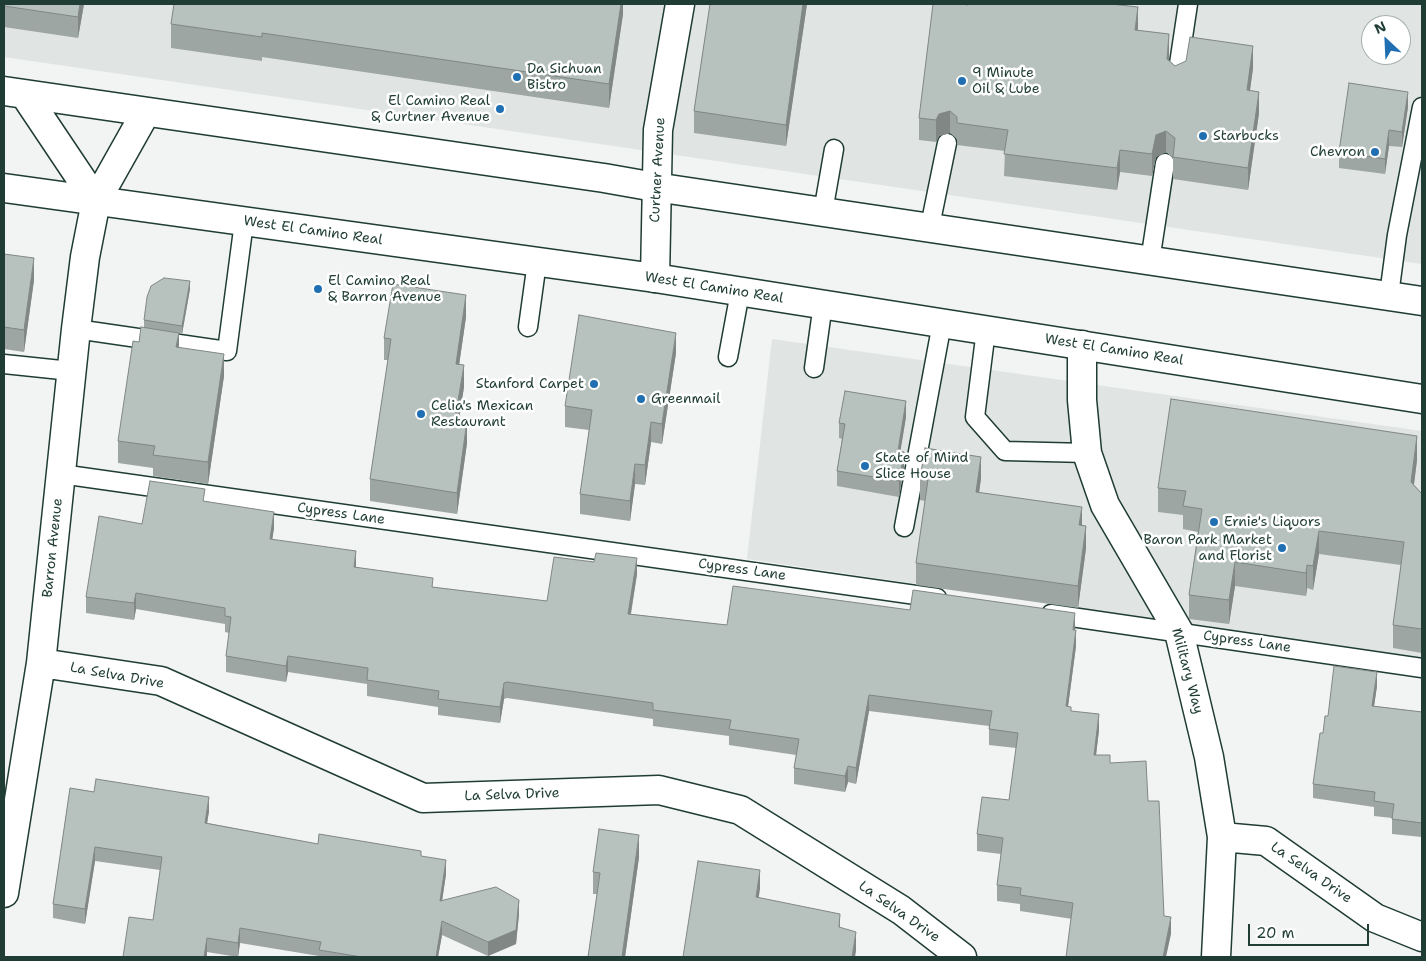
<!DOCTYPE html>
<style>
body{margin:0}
#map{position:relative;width:1426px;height:961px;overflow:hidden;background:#f2f3f3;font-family:"Shantell Sans",sans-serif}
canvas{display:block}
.frame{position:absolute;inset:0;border:5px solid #1f3d34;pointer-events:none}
.north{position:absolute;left:1361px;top:15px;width:50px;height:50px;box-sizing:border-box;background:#fff;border:1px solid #a5b1ae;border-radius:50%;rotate:335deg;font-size:14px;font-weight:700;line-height:20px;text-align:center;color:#1f3d34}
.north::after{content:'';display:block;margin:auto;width:18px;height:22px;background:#1f6fb2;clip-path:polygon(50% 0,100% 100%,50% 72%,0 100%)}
.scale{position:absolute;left:1248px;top:924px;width:121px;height:22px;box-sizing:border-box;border:2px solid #1f3d34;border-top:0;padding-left:6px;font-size:15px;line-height:18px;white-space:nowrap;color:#1f3d34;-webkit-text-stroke:4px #fff;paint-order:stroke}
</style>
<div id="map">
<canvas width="1426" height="961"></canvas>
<div class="frame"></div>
<div class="north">N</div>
<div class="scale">20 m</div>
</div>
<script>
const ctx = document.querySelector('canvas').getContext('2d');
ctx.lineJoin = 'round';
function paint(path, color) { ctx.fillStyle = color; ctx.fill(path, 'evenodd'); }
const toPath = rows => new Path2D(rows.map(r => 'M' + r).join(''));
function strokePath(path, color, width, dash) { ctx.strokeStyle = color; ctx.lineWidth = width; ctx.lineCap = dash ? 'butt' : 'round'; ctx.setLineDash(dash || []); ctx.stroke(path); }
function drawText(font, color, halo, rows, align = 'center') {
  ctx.font = font + ' "Shantell Sans",sans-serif'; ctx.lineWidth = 5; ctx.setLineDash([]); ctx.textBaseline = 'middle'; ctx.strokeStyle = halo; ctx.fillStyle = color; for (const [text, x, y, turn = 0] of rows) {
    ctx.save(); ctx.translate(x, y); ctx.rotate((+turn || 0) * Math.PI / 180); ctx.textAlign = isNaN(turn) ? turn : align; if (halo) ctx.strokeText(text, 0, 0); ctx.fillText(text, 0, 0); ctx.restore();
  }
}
const built = toPath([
 [4,4,1422,4,1422,264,4,57],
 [1371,25,1401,25,1401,55,1371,55],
 [772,339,1422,431,1422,658,747,559]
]);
const service = toPath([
 [1177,77,1188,4],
 [823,212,834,149],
 [930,226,947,143],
 [1150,261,1165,163],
 [1389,295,1397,235,1422,107],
 [528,327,537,262],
 [76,329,227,351,244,222],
 [986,330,975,417,1005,451,1087,453],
 [728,357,740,292],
 [4,364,71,371],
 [814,368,823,304],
 [61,474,937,598],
 [904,527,942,323],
 [1051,614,1422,668]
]);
const minor = toPath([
 [655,278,658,130,680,4],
 [1082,345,1082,400,1087,453,1105,505,1179,632,1209,757,1222,837,1216,957],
 [41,663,161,681,423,798,659,790,740,810,901,910,962,957],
 [1222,837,1266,841,1375,918,1422,937],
 [4,893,41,663,76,329,85,257,96,201]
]);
const primary = toPath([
 [4,91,604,178,655,187,1422,301],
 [25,95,96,201],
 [4,188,655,278,1422,399],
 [96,201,146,112]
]);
const wall = toPath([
 [4,4,84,4,78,38,4,27],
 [623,4,623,14,609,108,262,57,262,61,171,48,171,24],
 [710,4,807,4,786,146,694,133,694,111],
 [967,5,1138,30,1169,56,1169,60,1175,66,1253,68,1250,90,1259,113,1248,190,1173,179,1173,158,1166,152,1156,157,1152,176,1120,172,1117,190,1004,176,1005,151,957,145,957,139,950,133,939,136,936,142,919,140,919,118],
 [1408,107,1402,147,1389,146,1385,174,1339,168,1339,152],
 [4,254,34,280,24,352,4,349],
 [190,289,182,334,179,333,179,347,224,376,208,484,153,476,153,468,118,463,118,441,139,342,144,328,144,320],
 [466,317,459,365,464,387,459,420,467,443,457,514,370,501,370,479,388,360,384,360,384,338],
 [676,353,662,444,651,442,645,485,635,484,630,521,580,514,580,494,589,430,565,427,565,406],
 [906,417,900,451,904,467,899,497,837,486,837,471,842,439,839,438,839,423],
 [1417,460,1414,485,1422,494,1422,653,1393,648,1393,625,1401,565,1319,554,1313,590,1307,588,1306,596,1235,586,1229,624,1189,619,1189,595,1198,532,1183,529,1183,515,1158,512,1158,488],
 [920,478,981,478,979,493,1082,526,1086,548,1078,608,916,585,916,563,925,501,920,500],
 [205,501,274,528,272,539,356,567,433,587,547,601,637,574,631,614,727,625,910,610,1075,630,1076,646,1068,706,1071,711,1099,730,1096,755,1110,763,1148,801,1164,916,1171,934,1020,911,1020,904,997,901,997,885,1001,854,977,851,977,834,1009,800,1016,748,989,745,989,726,869,711,856,784,848,782,845,792,794,784,794,768,796,755,729,745,729,736,653,726,653,719,507,698,504,699,500,723,438,715,438,707,367,696,367,684,288,672,286,682,226,672,226,656,229,633,225,632,225,624,136,609,134,620,86,613,86,597,142,524],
 [1377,686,1374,706,1422,712,1422,837,1392,834,1392,818,1374,816,1374,807,1313,798,1313,784,1323,733,1328,716],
 [70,788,209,811,207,823,318,844,421,856,446,874,442,901,519,914,516,944,488,956,442,935,438,957,319,957,319,956,240,943,238,957,207,952,207,957,123,957,153,920,160,870,95,861,85,924,53,918,53,904],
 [639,857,625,957,588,957,597,894,593,894,593,872]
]);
const shadedWall = toPath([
 [80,4,84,4,78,38,78,17],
 [621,4,623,4,623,14,609,108,609,84],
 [803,4,807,4,786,146,786,125],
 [1138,7,1138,29,1135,51,1135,30],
 [1169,34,1169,56,1167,80,1167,59],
 [1253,46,1253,68,1247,112,1247,90],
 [1259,92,1259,113,1248,190,1248,168],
 [1408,92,1408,107,1402,147,1402,132],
 [950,111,950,133,939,136,936,142,936,120,939,114],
 [1389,130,1389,146,1385,174,1385,159],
 [1166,131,1166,152,1156,157,1152,176,1152,154,1156,135],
 [1120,150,1120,172,1117,190,1117,168],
 [34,258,34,280,24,352,24,330],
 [190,281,190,289,182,334,182,326],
 [466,295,466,317,456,386,456,364],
 [179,333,179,355,176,347],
 [676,333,676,353,662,444,662,424],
 [224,354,224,376,208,484,208,462],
 [464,365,464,387,455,441,455,419],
 [906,401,906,417,898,466,898,451],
 [467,421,467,443,457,514,457,493],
 [651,422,651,442,645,485,645,465],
 [1417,436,1417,460,1411,506,1411,482],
 [904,452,904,467,899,497,899,481],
 [981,457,981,478,976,514,976,492],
 [635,464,635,484,630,521,630,501],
 [1082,507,1082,529,1079,525],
 [274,512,274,528,270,555,270,539],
 [1086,526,1086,548,1078,608,1078,586],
 [1319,531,1319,554,1313,590,1313,566],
 [356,551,356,567,354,567],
 [637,558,637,574,628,630,628,614],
 [1235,562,1235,586,1229,624,1229,600],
 [1307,565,1307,588,1306,596,1306,573],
 [136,593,136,609,134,620,134,603],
 [1075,613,1075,629,1073,646,1073,630],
 [1076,630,1076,646,1066,722,1066,706],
 [288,656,288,672,286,682,286,666],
 [1377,672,1377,686,1372,720,1372,706],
 [504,683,504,699,500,723,500,707],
 [869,695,869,711,856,784,856,768],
 [1099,714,1099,730,1094,772,1094,755],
 [848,766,848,782,845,792,845,776],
 [209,797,209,811,205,837,205,823],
 [639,835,639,857,625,957,622,957],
 [95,847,95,861,85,924,85,909],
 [446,860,446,874,440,915,440,901],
 [760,870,760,889,756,916,756,897],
 [519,900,519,914,516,944,488,956,488,942],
 [840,914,840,933,839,927],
 [1171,917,1171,934,1166,957,1163,957],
 [442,921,442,935,438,957,436,957],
 [240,928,240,943,238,957,238,943],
 [856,932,856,951,855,957,852,957],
 [207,938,207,957,204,957]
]);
const building = toPath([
 [4,4,80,4,78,17,4,6,4,4],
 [174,4,621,4,609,84,262,33,262,37,171,24,174,4],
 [710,4,803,4,786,125,694,111,710,4],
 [933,4,965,4,967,5,970,4,1111,4,1138,7,1135,30,1169,34,1167,59,1175,66,1186,61,1190,37,1253,46,1247,90,1259,92,1248,168,1173,157,1175,138,1166,131,1156,135,1152,154,1120,150,1117,168,1004,154,1008,130,957,123,957,117,950,111,939,114,936,120,919,118,933,4],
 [1349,83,1408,92,1402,132,1389,130,1385,159,1339,152,1349,83],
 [4,254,34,258,24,330,4,327,4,254],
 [164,278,190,281,182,326,144,320,147,297,151,286,164,278],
 [393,284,466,295,456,364,464,365,455,419,467,421,457,493,370,479,391,339,384,338,393,284],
 [579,315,676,333,662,424,651,422,645,465,635,464,630,501,580,494,592,410,565,406,579,315],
 [141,327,179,333,176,347,224,354,208,462,153,455,155,446,118,441,133,341,139,342,141,327],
 [845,391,906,401,898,451,904,452,899,481,837,471,845,424,839,423,845,391],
 [1171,399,1417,436,1411,482,1422,494,1422,629,1393,625,1404,542,1319,531,1313,566,1307,565,1306,573,1235,562,1229,600,1189,595,1202,509,1183,506,1186,491,1158,488,1171,399],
 [925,448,981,457,976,492,1082,507,1079,525,1086,526,1078,586,916,563,928,480,920,478,925,448],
 [150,481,205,489,203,501,274,512,270,539,356,551,354,567,433,578,432,587,547,601,554,557,594,562,596,553,637,558,628,614,727,625,733,586,910,610,913,590,1075,613,1073,630,1076,630,1066,706,1071,707,1071,711,1099,714,1094,755,1110,755,1110,763,1146,761,1148,801,1159,801,1164,916,1171,917,1163,957,1066,957,1073,903,1020,895,1021,888,997,885,1003,838,977,834,982,797,1009,800,1018,733,989,729,992,711,869,695,856,768,848,766,845,776,794,768,799,739,729,729,731,720,653,710,653,703,507,682,504,683,500,707,438,699,439,691,367,680,368,668,288,656,286,666,226,656,231,617,225,616,225,608,136,593,134,603,86,597,99,516,142,524,150,481],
 [1334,666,1377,672,1372,706,1422,712,1422,823,1392,819,1394,804,1374,801,1375,792,1313,784,1320,733,1323,733,1325,716,1328,716,1334,666],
 [96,779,209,797,205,823,318,844,319,834,421,851,421,856,446,860,440,901,496,887,519,900,516,930,488,942,442,921,436,957,362,957,319,950,321,942,240,928,238,943,207,938,204,957,123,957,129,917,153,920,162,857,95,847,85,909,53,904,70,788,94,792,96,779],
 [599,829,639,835,622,957,588,957,600,873,593,872,599,829],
 [698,861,760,870,756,897,840,914,839,927,856,932,852,957,683,957,698,861]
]);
const markers = [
 [517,77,5,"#1f6fb2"],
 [962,81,5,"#1f6fb2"],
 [500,109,5,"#1f6fb2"],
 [1203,136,5,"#1f6fb2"],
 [1375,152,5,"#1f6fb2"],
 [318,289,5,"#1f6fb2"],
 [594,384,5,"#1f6fb2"],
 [641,399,5,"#1f6fb2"],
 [421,414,5,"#1f6fb2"],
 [865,466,5,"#1f6fb2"],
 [1214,522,5,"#1f6fb2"],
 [1282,548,5,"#1f6fb2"]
];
const poiNames = [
 ["Da Sichuan",527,69],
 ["Bistro",527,85],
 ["9 Minute",972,73],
 ["Oil & Lube",972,89],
 ["El Camino Real",490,101,"right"],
 ["& Curtner Avenue",490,117,"right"],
 ["Starbucks",1213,136],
 ["Chevron",1365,152,"right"],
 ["El Camino Real",328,281],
 ["& Barron Avenue",328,297],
 ["Stanford Carpet",584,384,"right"],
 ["Greenmail",651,399],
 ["Celia's Mexican",431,406],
 ["Restaurant",431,422],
 ["State of Mind",875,458],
 ["Slice House",875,474],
 ["Ernie's Liquors",1224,522],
 ["Baron Park Market",1272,540,"right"],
 ["and Florist",1272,556,"right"]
];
const streetNames = [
 ["Curtner Avenue",658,170,-87],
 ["West El Camino Real",313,231,8],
 ["West El Camino Real",714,288,9],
 ["West El Camino Real",1114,350,9],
 ["Cypress Lane",341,514,8],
 ["Barron Avenue",53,548,-84],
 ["Cypress Lane",742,570,8],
 ["Cypress Lane",1247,642,8],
 ["Military Way",1187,671,75],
 ["La Selva Drive",117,676,10],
 ["La Selva Drive",512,795,-2],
 ["La Selva Drive",1311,873,35],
 ["La Selva Drive",899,912,35]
];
paint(built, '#e0e4e3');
strokePath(service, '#1f3d34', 21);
strokePath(minor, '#1f3d34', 31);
strokePath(primary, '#1f3d34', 31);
strokePath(service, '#fff', 18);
strokePath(minor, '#fff', 28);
strokePath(primary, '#fff', 28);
paint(wall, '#9da6a3');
paint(shadedWall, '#808784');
paint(building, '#b7c1bd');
strokePath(building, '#808784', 1);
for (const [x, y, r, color] of markers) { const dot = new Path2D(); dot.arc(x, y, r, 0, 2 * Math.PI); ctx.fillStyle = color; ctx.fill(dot); strokePath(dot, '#fff', 2); }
drawText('14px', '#1f3d34', '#fff', poiNames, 'left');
drawText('14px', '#1f3d34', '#fff', streetNames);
</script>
